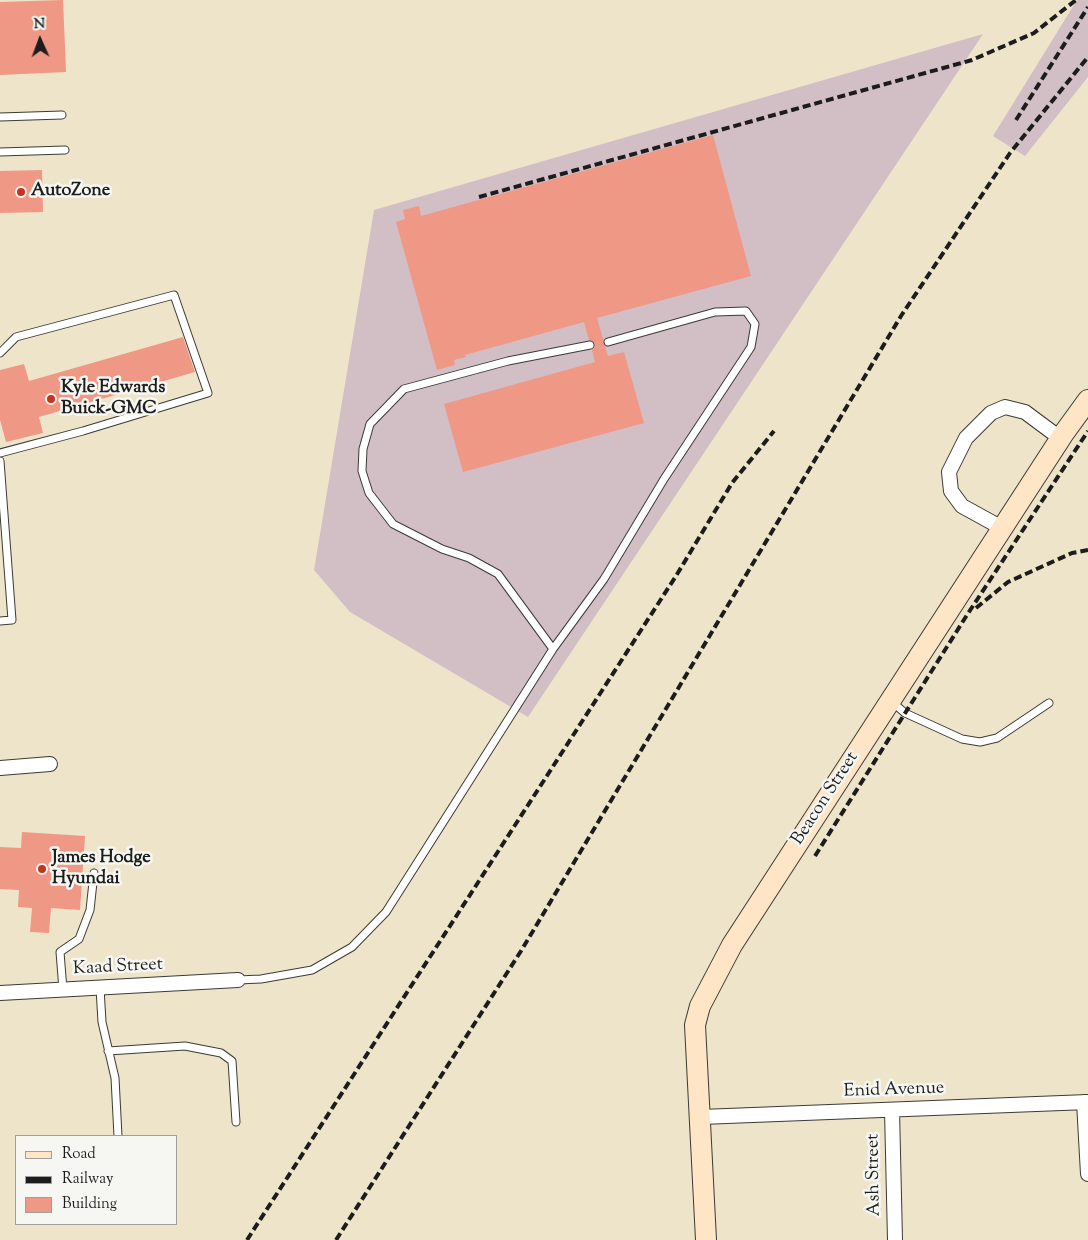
<!DOCTYPE html>
<style>
body{margin:0}
#map{position:relative;width:1088px;height:1240px;overflow:hidden;background:#eee4ca;font-family:"Sorts Mill Goudy",serif}
canvas{display:block}
.legend{position:absolute;left:15px;top:1135px;width:162px;height:90px;box-sizing:border-box;background:#f6f6f2;border:1px solid #9f9f9c;margin:0;padding:6px 9px;list-style:none;font-size:15px;color:#1c1c1c}
.legend li{display:flex;align-items:center;gap:10px;height:25px}
.legend b{width:25px;border:1px solid #9f9f9c}
.north{position:absolute;left:15px;top:15px;width:50px;height:50px;-webkit-text-stroke:4px #f6f6f2;paint-order:stroke;rotate:358deg;font-size:14px;font-weight:700;line-height:20px;text-align:center;color:#1c1c1c}
.north::after{content:'';display:block;margin:auto;width:18px;height:22px;background:#1c1c1c;clip-path:polygon(50% 0,100% 100%,50% 72%,0 100%)}
</style>
<div id="map">
<canvas width="1088" height="1240"></canvas>
<ul class="legend">
<li><b style="height:6px;background:#fde5c5"></b>Road</li>
<li><b style="height:6px;background:#1c1c1c"></b>Railway</li>
<li><b style="height:14px;background:#ef9885"></b>Building</li>
</ul>
<div class="north">N</div>
</div>
<script>
const ctx = document.querySelector('canvas').getContext('2d');
ctx.lineJoin = 'round';
function paint(path, color) { ctx.fillStyle = color; ctx.fill(path, 'evenodd'); }
const toPath = rows => new Path2D(rows.map(r => 'M' + r).join(''));
function strokePath(path, color, width, dash) { ctx.strokeStyle = color; ctx.lineWidth = width; ctx.lineCap = dash ? 'butt' : 'round'; ctx.setLineDash(dash || []); ctx.stroke(path); }
function drawText(font, color, halo, rows, align = 'center') {
  ctx.font = font + ' "Sorts Mill Goudy",serif'; ctx.lineWidth = 5; ctx.setLineDash([]); ctx.textBaseline = 'middle'; ctx.strokeStyle = halo; ctx.fillStyle = color; for (const [text, x, y, turn = 0] of rows) {
    ctx.save(); ctx.translate(x, y); ctx.rotate((+turn || 0) * Math.PI / 180); ctx.textAlign = isNaN(turn) ? turn : align; if (halo) ctx.strokeText(text, 0, 0); ctx.fillText(text, 0, 0); ctx.restore();
  }
}
const industrial = toPath([
 [1077,0,1088,0,1088,77,1025,156,993,136],
 [983,34,528,717,350,612,314,570,374,210]
]);
const building = toPath([
 [63,0,66,72,0,75,0,2],
 [713,135,751,276,597,318,608,356,624,352,644,423,463,472,444,404,595,362,592,350,595,344,589,340,584,322,465,355,466,357,454,360,455,365,437,370,396,222,405,219,403,210,419,206,421,216],
 [42,170,43,212,0,213,0,171],
 [183,337,195,372,39,417,43,433,6,442,0,420,0,370,24,364,29,381],
 [22,832,85,836,80,910,51,908,49,933,30,932,32,908,18,907,19,890,0,889,0,847,21,848]
]);
const lane = toPath([
 [0,117,62,115],
 [0,152,65,150],
 [590,345,508,361,404,389,370,424,363,449,362,471,369,493,393,524,442,549,469,558,498,574,553,649,604,579,664,479,751,347,755,324,746,311,715,312,608,342],
 [0,353,16,337,174,295,208,393,83,431,0,453],
 [0,461,12,620,0,621],
 [892,702,905,713,962,739,980,742,997,738,1049,703],
 [238,980,261,979,312,970,352,947,386,912,553,649],
 [100,988,102,1022,115,1078,118,1136],
 [63,990,60,952,79,939,90,910,94,873],
 [108,1051,185,1046,221,1053,232,1061,236,1122]
]);
const street = toPath([
 [1002,528,962,506,951,491,949,472,966,438,991,413,1005,407,1025,412,1060,438],
 [0,768,50,764],
 [0,993,238,980],
 [1084,1102,1088,1174],
 [892,1110,895,1240],
 [701,1117,1088,1102]
]);
const secondary = toPath([
 [706,1240,695,1025,700,1006,732,945,1064,433,1088,400]
]);
const rail = toPath([
 [1016,120,1088,7],
 [479,197,972,60,1034,33,1076,0],
 [976,608,1008,582,1072,553,1088,550],
 [815,856,967,615,1088,431],
 [247,1240,676,576,732,483,774,431],
 [336,1240,521,951,901,316,1010,153,1088,57]
]);
const markers = [
 [21,192,5,"#c8321e"],
 [51,399,5,"#c8321e"],
 [42,869,5,"#c8321e"]
];
const poiNames = [
 ["AutoZone",31,192],
 ["Kyle Edwards",61,389],
 ["Buick-GMC",61,410],
 ["James Hodge",52,859],
 ["Hyundai",52,880]
];
const streetNames = [
 ["Beacon Street",826,799,-57],
 ["Kaad Street",118,968,-3],
 ["Enid Avenue",894,1091,-2],
 ["Ash Street",875,1175,-91]
];
paint(industrial, '#d2bec5');
paint(building, '#ef9885');
strokePath(lane, '#3c3a36', 9);
strokePath(street, '#3c3a36', 16);
strokePath(secondary, '#3c3a36', 22);
strokePath(lane, '#fff', 7);
strokePath(street, '#fff', 14);
strokePath(secondary, '#fde5c5', 20);
strokePath(rail, '#1c1c1c', 4, [8, 4]);
for (const [x, y, r, color] of markers) { const dot = new Path2D(); dot.arc(x, y, r, 0, 2 * Math.PI); ctx.fillStyle = color; ctx.fill(dot); strokePath(dot, '#f6f6f2', 2); }
drawText('bold 18px', '#1c1c1c', '#f6f6f2', poiNames, 'left');
drawText('18px', '#1c1c1c', '#f6f6f2', streetNames);
</script>
